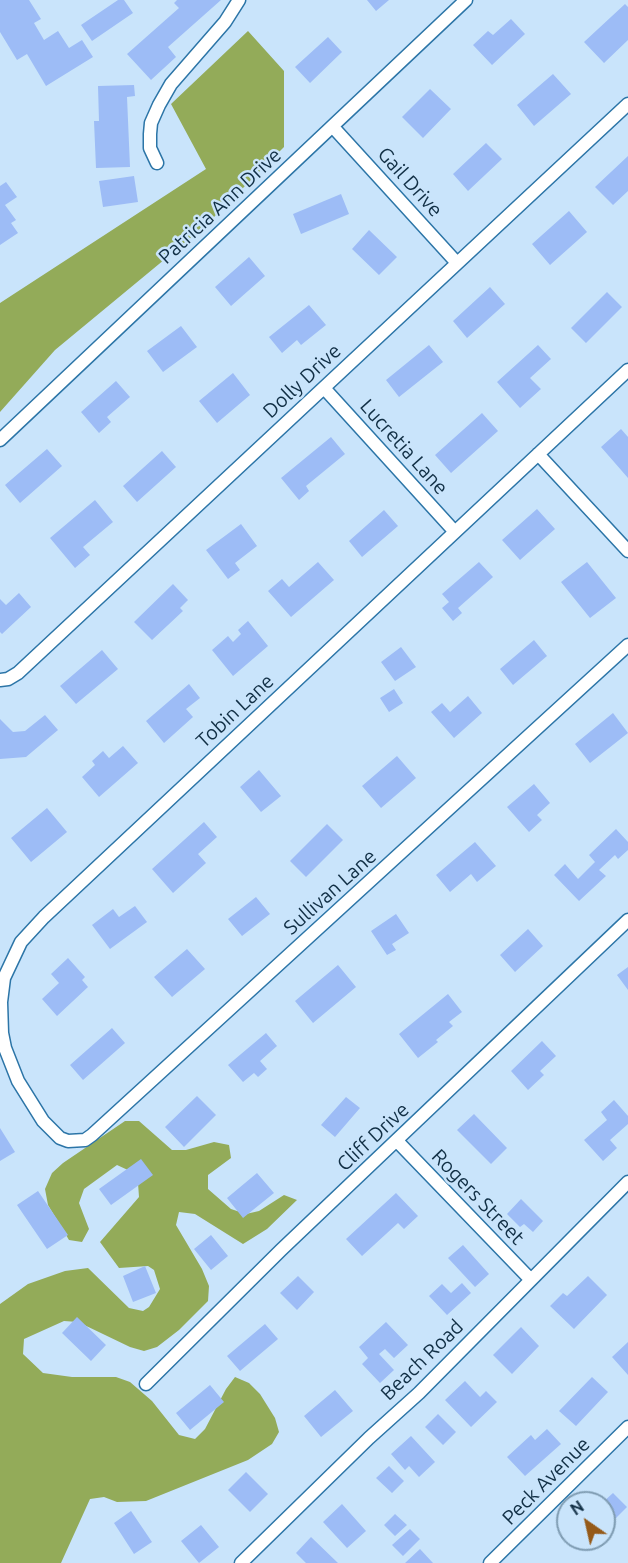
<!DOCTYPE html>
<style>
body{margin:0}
#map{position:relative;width:628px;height:1563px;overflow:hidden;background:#c9e4fb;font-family:Ubuntu,sans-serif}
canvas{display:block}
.north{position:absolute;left:556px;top:1491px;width:60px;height:60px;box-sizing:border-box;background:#c9e4fb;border:2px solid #7f9cb2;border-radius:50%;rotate:326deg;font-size:16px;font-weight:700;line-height:24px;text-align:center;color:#112f45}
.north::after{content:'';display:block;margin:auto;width:21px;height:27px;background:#955a19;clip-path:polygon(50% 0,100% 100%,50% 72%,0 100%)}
</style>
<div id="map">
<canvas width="628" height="1563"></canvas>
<div class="north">N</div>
</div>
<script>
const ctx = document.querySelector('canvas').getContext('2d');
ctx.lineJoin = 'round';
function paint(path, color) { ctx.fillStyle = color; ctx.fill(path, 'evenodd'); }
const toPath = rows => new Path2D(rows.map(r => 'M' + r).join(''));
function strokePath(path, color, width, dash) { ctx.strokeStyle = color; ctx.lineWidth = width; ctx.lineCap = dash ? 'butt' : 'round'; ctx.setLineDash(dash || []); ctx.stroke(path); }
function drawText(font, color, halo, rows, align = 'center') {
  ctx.font = font + ' Ubuntu,sans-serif'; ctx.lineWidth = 5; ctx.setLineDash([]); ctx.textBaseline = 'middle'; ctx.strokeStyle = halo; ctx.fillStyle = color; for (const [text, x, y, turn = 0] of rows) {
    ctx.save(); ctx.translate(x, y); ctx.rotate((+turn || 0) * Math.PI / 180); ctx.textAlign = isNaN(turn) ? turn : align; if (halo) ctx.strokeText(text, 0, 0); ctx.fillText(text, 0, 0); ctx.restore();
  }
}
const forest = toPath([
 [248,31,284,71,284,147,205,226,55,350,0,412,0,303,206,169,171,104],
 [125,1121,139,1121,172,1150,186,1150,214,1142,229,1145,231,1158,208,1175,208,1189,231,1209,246,1214,259,1211,284,1195,297,1200,267,1229,243,1244,195,1214,179,1212,176,1225,202,1269,209,1286,208,1301,179,1330,157,1347,144,1351,130,1347,78,1322,64,1321,24,1339,23,1354,43,1373,72,1377,116,1377,130,1382,152,1401,179,1435,195,1439,205,1429,226,1389,235,1377,249,1383,260,1394,275,1418,279,1432,272,1444,248,1460,146,1501,117,1502,104,1497,90,1499,61,1563,0,1563,0,1304,28,1284,65,1271,88,1268,129,1308,143,1311,149,1307,160,1289,154,1270,148,1266,119,1268,100,1242,139,1197,138,1183,130,1171,117,1165,84,1189,79,1203,89,1229,82,1242,69,1240,48,1205,45,1189,52,1173,63,1163]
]);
const building = toPath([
 [0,0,29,0,41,19,34,23,44,40,58,31,69,48,82,40,93,57,46,86,27,54,17,60,0,32],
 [118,0,124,0,133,13,92,41,81,25],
 [177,0,221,0,168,47,176,57,151,80,127,54,179,8,174,3],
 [367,0,389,0,376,11],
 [625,4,628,7,628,40,604,63,584,42],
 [511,19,525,34,492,65,473,45,488,31,493,35],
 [328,37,342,52,310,83,295,67],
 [553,74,571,94,534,126,517,105],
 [134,85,135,96,127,97,130,167,96,168,94,121,99,121,98,86],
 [430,89,451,109,423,138,402,117],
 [486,143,502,159,468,191,453,174],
 [628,156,628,191,613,205,595,187],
 [134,176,138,202,103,207,99,181],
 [6,182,17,197,5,205,16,220,11,223,18,233,0,245,0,186],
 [341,194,349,214,301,234,293,214],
 [569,211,587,232,550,265,532,244],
 [369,230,397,257,379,275,352,249],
 [249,257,265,276,231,306,215,287],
 [490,287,505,304,467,338,453,321],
 [607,292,622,307,586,343,571,328],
 [309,305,326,325,301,345,297,340,282,353,269,337],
 [181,326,197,347,163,372,147,351],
 [429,345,443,362,399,397,386,380],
 [538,345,551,359,530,378,541,389,520,408,497,382],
 [233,373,250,395,217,423,199,401],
 [116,381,130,397,107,417,111,422,99,433,81,412],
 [482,413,498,431,451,473,435,455],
 [621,429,628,437,628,478,601,447],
 [331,437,345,454,306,486,309,491,299,500,281,478],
 [47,449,62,466,20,503,5,485],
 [162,451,176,467,137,502,123,486],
 [95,500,113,522,83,547,90,555,75,568,50,538],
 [537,509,555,529,520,560,502,540],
 [384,510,398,526,362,557,349,541],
 [241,524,257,546,235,563,240,570,228,579,206,550],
 [318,562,334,580,291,617,268,591,282,579,289,587],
 [479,562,493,577,458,608,462,613,453,621,442,608,449,602,442,594],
 [587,562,616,598,590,618,561,582],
 [173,584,188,600,180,608,183,611,152,640,134,622],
 [19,593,31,607,2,634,0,632,0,599,6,605],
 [248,621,268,646,233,676,212,650,228,636,233,642,241,634,238,630],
 [534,640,547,656,513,685,500,669],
 [401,647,416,667,395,681,381,662],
 [102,650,118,669,76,704,60,686],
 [189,684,200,698,186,709,193,717,164,743,146,721],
 [394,689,403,703,389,712,380,698],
 [468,696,482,713,454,738,431,712,442,703,450,712],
 [613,713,628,733,590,763,575,744],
 [45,715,58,730,26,757,0,759,0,719,13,732,25,731],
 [123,746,138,763,99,797,82,777,95,765,92,761,103,751,109,758],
 [397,756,416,778,381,808,362,786],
 [259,770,281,796,261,812,240,787],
 [534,784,550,803,537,815,542,820,529,832,507,807],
 [47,808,67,832,31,862,11,838],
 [204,822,217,837,198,854,206,863,173,893,152,869],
 [327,824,343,840,306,877,290,861],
 [616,829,628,842,628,850,618,859,615,855,599,870,606,876,579,901,554,875,565,864,578,879,595,862,589,855],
 [475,842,496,866,477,882,471,874,450,892,436,875],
 [256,897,270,914,242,936,228,919],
 [135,906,147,922,110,949,92,925,113,909,119,917],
 [396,914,409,933,392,944,396,950,387,955,371,931],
 [528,929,543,946,515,972,500,955],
 [187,949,205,969,172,997,154,977],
 [68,958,85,977,82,980,88,987,57,1016,42,999,59,983,51,974],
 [338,965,356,987,313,1023,295,1001],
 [628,967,628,990,617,975],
 [448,994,462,1012,449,1022,453,1026,436,1040,438,1042,418,1058,399,1034],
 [112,1028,125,1043,83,1080,70,1065],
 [266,1033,277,1046,260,1061,267,1069,258,1077,254,1073,243,1082,228,1065],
 [542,1041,556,1056,540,1071,544,1075,528,1090,511,1071],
 [197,1096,216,1115,184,1147,165,1127],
 [346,1097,360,1108,335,1137,321,1125],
 [614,1100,628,1116,628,1124,610,1140,617,1148,603,1161,584,1140,607,1120,601,1112],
 [474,1114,507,1148,491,1164,457,1130],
 [0,1128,15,1152,0,1161],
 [141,1159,153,1175,111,1205,99,1189],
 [257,1173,274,1193,243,1218,227,1198],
 [38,1191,68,1235,47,1249,17,1205],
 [396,1193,418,1216,404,1229,398,1223,362,1256,346,1239],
 [521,1199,543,1221,533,1232,524,1224,520,1227,507,1214],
 [211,1235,228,1256,211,1270,194,1249],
 [463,1245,489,1274,475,1287,448,1258],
 [145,1266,156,1293,133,1302,123,1276],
 [298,1276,314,1292,297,1310,280,1293],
 [588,1276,607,1295,574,1329,550,1306,563,1293,567,1296],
 [462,1283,471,1293,447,1315,429,1296,442,1284,451,1293],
 [77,1317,106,1345,91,1361,62,1333],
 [386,1322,408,1345,394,1358,385,1349,379,1354,394,1370,380,1383,362,1364,368,1358,359,1347],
 [265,1324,278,1339,240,1371,227,1356],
 [521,1327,539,1346,512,1374,493,1355],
 [628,1342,628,1375,612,1357],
 [592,1377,608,1392,576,1426,559,1411],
 [465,1381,480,1397,486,1391,497,1402,471,1427,445,1400],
 [210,1385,224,1402,190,1430,176,1413],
 [335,1390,353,1411,321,1437,304,1416],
 [438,1414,456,1432,443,1445,425,1427],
 [547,1429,561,1444,525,1476,507,1457,531,1435,535,1440],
 [411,1436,435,1462,419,1477,409,1466,405,1470,391,1454],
 [389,1466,404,1481,392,1493,376,1478],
 [246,1472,268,1494,250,1512,228,1490],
 [613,1493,627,1507,604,1530,604,1503,602,1503],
 [342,1504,366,1531,347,1548,323,1522],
 [131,1511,152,1542,134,1554,114,1523],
 [395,1514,407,1525,395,1536,384,1525],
 [201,1525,219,1547,199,1563,181,1541],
 [410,1529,420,1539,403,1556,392,1545],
 [311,1537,338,1563,306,1563,296,1553],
 [420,1549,433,1563,405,1563]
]);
const street = toPath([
 [333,127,457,263],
 [157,163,150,148,150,134,151,123,159,105,171,84,225,22,239,0],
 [628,370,44,917,21,942,4,978,1,1002,2,1033,5,1048,18,1081,43,1121,60,1138,68,1141,85,1140,92,1135,628,645],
 [324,388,455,532],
 [0,440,466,0],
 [538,454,628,551],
 [0,680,8,679,18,673,628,104],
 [397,1141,531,1280],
 [146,1384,281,1250,628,920],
 [241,1563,369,1438,419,1393,628,1182],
 [490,1563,628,1427]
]);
const streetNames = [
 ["Gail Drive",410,182,48],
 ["Patricia Ann Drive",220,206,-43],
 ["Dolly Drive",302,381,-43],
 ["Lucretia Lane",404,447,48],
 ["Tobin Lane",235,711,-43],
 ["Sullivan Lane",330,892,-42],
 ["Cliff Drive",373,1137,-43],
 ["Rogers Street",478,1197,46],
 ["Beach Road",422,1360,-44],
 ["Peck Avenue",546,1481,-45]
];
paint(forest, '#93ab59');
paint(building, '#9dbcf6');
strokePath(street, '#2c75a7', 15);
strokePath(street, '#fff', 12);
drawText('20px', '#112f45', '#c9e4fb', streetNames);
</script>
